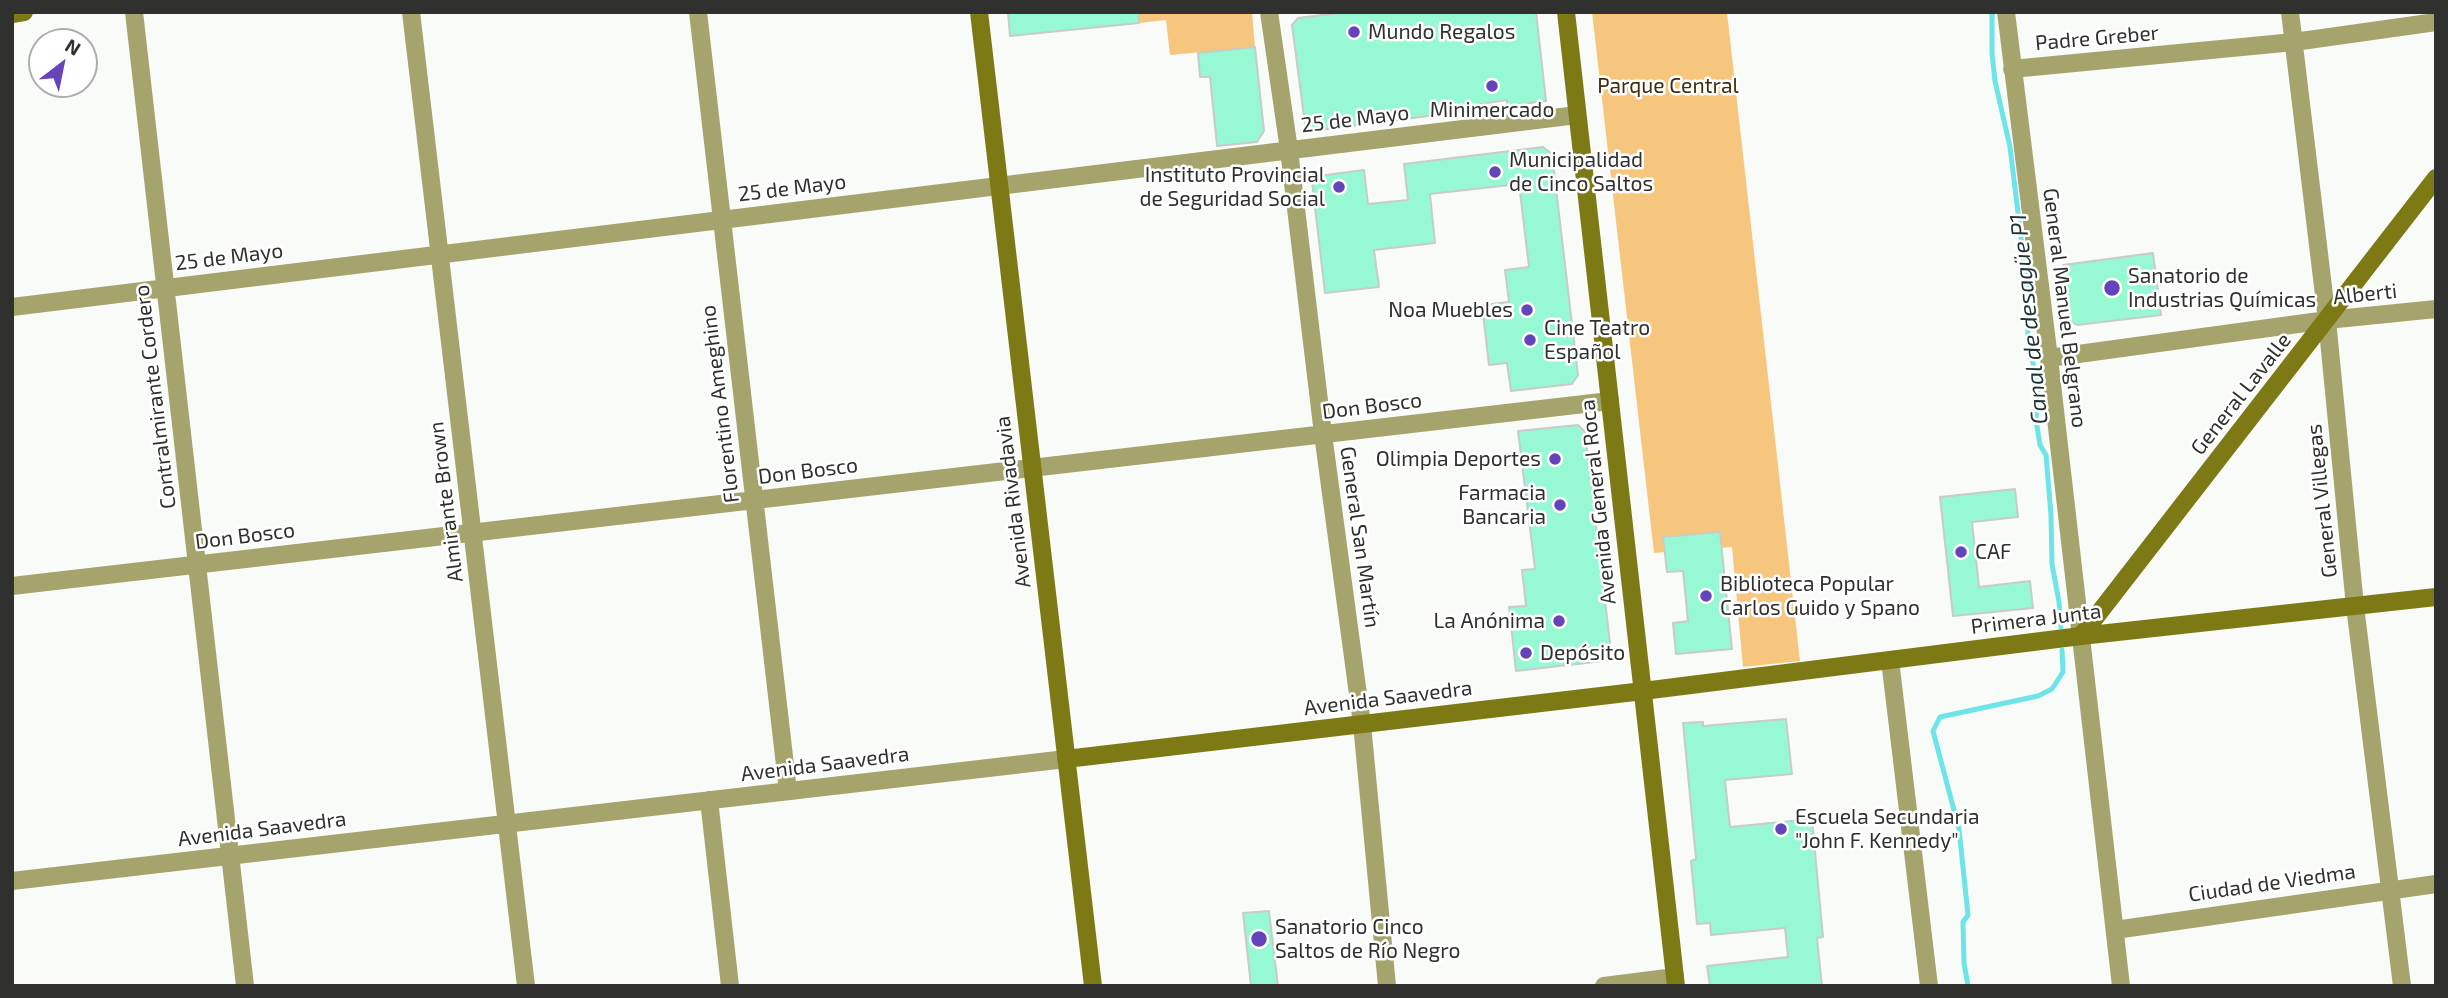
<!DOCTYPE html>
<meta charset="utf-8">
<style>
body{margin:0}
#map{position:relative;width:2448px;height:998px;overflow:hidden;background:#f9fbf8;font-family:"Exo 2",sans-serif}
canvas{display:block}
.frame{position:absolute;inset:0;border:14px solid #30312f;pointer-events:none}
.north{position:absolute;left:28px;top:28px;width:70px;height:70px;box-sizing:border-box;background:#fff;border:2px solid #acadac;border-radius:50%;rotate:32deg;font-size:19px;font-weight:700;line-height:28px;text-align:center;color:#30312f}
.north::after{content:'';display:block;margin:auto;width:24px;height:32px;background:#6443bb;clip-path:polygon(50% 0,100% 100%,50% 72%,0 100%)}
</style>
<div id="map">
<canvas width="2448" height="998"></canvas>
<div class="frame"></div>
<div class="north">N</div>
</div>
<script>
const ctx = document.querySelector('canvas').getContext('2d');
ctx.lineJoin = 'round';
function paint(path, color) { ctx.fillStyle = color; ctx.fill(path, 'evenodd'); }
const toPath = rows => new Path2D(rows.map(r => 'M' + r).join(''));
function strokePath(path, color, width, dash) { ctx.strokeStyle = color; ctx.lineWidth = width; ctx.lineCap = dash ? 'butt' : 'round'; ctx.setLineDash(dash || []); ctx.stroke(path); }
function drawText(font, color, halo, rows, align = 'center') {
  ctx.font = font + ' "Exo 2",sans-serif'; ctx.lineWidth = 5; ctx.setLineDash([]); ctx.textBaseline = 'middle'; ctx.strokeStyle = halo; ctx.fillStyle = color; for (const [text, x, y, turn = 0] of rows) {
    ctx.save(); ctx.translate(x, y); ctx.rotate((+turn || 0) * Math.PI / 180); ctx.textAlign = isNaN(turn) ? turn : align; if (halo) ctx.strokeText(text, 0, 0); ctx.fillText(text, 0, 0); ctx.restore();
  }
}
const green = toPath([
 [1119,12,1252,12,1255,47,1170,55,1166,20,1121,25],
 [1592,12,1727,12,1800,661,1743,667,1732,547,1654,553]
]);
const stream = toPath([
 [1992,12,1992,53,1995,81,2010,147,2027,287,2028,337,2038,389,2036,420,2040,445,2046,455,2051,515,2052,564,2059,602,2061,627],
 [1968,986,1964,963,1963,922,1968,915,1959,829,1933,731,1940,717,2038,696,2052,689,2063,672,2062,650]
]);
const building = toPath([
 [1008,12,1138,12,1139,23,1010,36,1008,12],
 [1347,12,1536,12,1546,101,1507,106,1507,100,1474,105,1475,110,1312,131,1305,124,1292,25,1298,18,1347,12],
 [1255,47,1264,131,1257,142,1217,146,1210,77,1200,77,1198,53,1255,47],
 [1543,147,1552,154,1578,375,1572,384,1511,391,1507,363,1489,365,1482,305,1509,302,1505,270,1529,267,1519,184,1430,194,1435,243,1374,250,1379,287,1325,293,1312,182,1318,176,1364,170,1368,204,1408,200,1404,164,1543,147],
 [2153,253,2161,315,2077,325,2070,321,2063,265,2153,253],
 [1578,425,1585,432,1612,660,1516,671,1509,607,1526,606,1522,570,1535,569,1518,431,1578,425],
 [2015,489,2018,517,1972,522,1979,587,2030,581,2033,608,1953,616,1940,497,2015,489],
 [1720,532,1732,649,1676,654,1673,623,1688,621,1683,571,1667,572,1663,537,1720,532],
 [1786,719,1792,774,1725,780,1730,827,1812,819,1823,937,1817,938,1822,986,1710,986,1707,966,1788,957,1785,928,1711,935,1710,923,1697,924,1691,861,1696,859,1683,723,1703,722,1703,726,1786,719],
 [1269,911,1278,986,1251,986,1243,913,1269,911]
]);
const street = toPath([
 [134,12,245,986],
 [411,12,526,986],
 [698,12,788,791],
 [1269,12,1289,150,1323,434,1362,724,1387,986],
 [2006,12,2049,358,2121,986],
 [2290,12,2327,320,2355,606,2402,986],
 [2012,69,2294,42,2436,22],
 [12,307,1577,115],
 [2049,358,2327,320,2436,309],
 [12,586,1610,401],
 [1890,660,1929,986],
 [709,800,730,986],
 [12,881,1066,759],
 [2115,930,2436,884],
 [1604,986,1675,977]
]);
const secondary = toPath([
 [979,12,1093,986],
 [1566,12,1676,986],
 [12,14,24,12],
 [2081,636,2436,178],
 [1066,759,1643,691,2081,636,2436,597]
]);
const markers = [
 [1354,32,7,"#6443bb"],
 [1492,86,7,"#6443bb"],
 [1495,172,7,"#6443bb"],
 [1339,187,7,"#6443bb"],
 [2112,288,9,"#6443bb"],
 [1527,310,7,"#6443bb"],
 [1530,340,7,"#6443bb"],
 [1555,459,7,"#6443bb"],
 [1560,505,7,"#6443bb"],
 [1961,552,7,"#6443bb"],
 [1706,596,7,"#6443bb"],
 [1559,621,7,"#6443bb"],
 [1526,653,7,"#6443bb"],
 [1781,829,7,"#6443bb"],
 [1259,939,9,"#6443bb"]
];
const poiNames = [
 ["Mundo Regalos",1368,32],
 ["Minimercado",1492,110,"center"],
 ["Municipalidad",1509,160],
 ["de Cinco Saltos",1509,184],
 ["Instituto Provincial",1325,175,"right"],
 ["de Seguridad Social",1325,199,"right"],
 ["Sanatorio de",2128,276],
 ["Industrias Químicas",2128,300],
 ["Noa Muebles",1513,310,"right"],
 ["Cine Teatro",1544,328],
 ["Español",1544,352],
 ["Olimpia Deportes",1541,459,"right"],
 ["Farmacia",1546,493,"right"],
 ["Bancaria",1546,517,"right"],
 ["CAF",1975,552],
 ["Biblioteca Popular",1720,584],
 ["Carlos Guido y Spano",1720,608],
 ["La Anónima",1545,621,"right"],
 ["Depósito",1540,653],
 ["Escuela Secundaria",1795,817],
 ["\"John F. Kennedy\"",1795,841],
 ["Sanatorio Cinco",1275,927],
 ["Saltos de Río Negro",1275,951]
];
const streetNames = [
 ["Padre Greber",2097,38,-5],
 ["25 de Mayo",1355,119,-7],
 ["25 de Mayo",792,188,-7],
 ["25 de Mayo",229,257,-7],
 ["Alberti",2365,294,-6],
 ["General Manuel Belgrano",2065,308,83],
 ["General Lavalle",2241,394,-52],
 ["Contralmirante Cordero",155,397,-97],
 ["Florentino Ameghino",720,404,-97],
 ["Don Bosco",1372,406,-7],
 ["Don Bosco",808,471,-7],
 ["General Villegas",2322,501,-96],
 ["Almirante Brown",446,502,-97],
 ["Avenida Rivadavia",1013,502,-97],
 ["Avenida General Roca",1598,502,-96],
 ["Don Bosco",245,536,-7],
 ["General San Martín",1360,537,82],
 ["Primera Junta",2036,619,-7],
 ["Avenida Saavedra",1388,698,-7],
 ["Avenida Saavedra",825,764,-7],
 ["Avenida Saavedra",262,829,-7],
 ["Ciudad de Viedma",2272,883,-8]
];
const parkNames = [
 ["Parque Central",1668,86]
];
const waterNames = [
 ["Canal de desagüe P1",2029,319,-96]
];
paint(green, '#f7c67e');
strokePath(stream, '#6de4e8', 5);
paint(building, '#97f9d4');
strokePath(building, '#c7cbc9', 2);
strokePath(street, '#a5a46c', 18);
strokePath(secondary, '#7d7915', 18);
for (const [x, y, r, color] of markers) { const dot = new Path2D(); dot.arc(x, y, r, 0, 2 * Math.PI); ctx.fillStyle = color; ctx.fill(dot); strokePath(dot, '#fff', 2.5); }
drawText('21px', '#30312f', '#fff', poiNames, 'left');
drawText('21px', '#30312f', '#fff', streetNames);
drawText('21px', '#402c0b', '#fff', parkNames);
drawText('italic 23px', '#1e3334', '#fff', waterNames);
</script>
